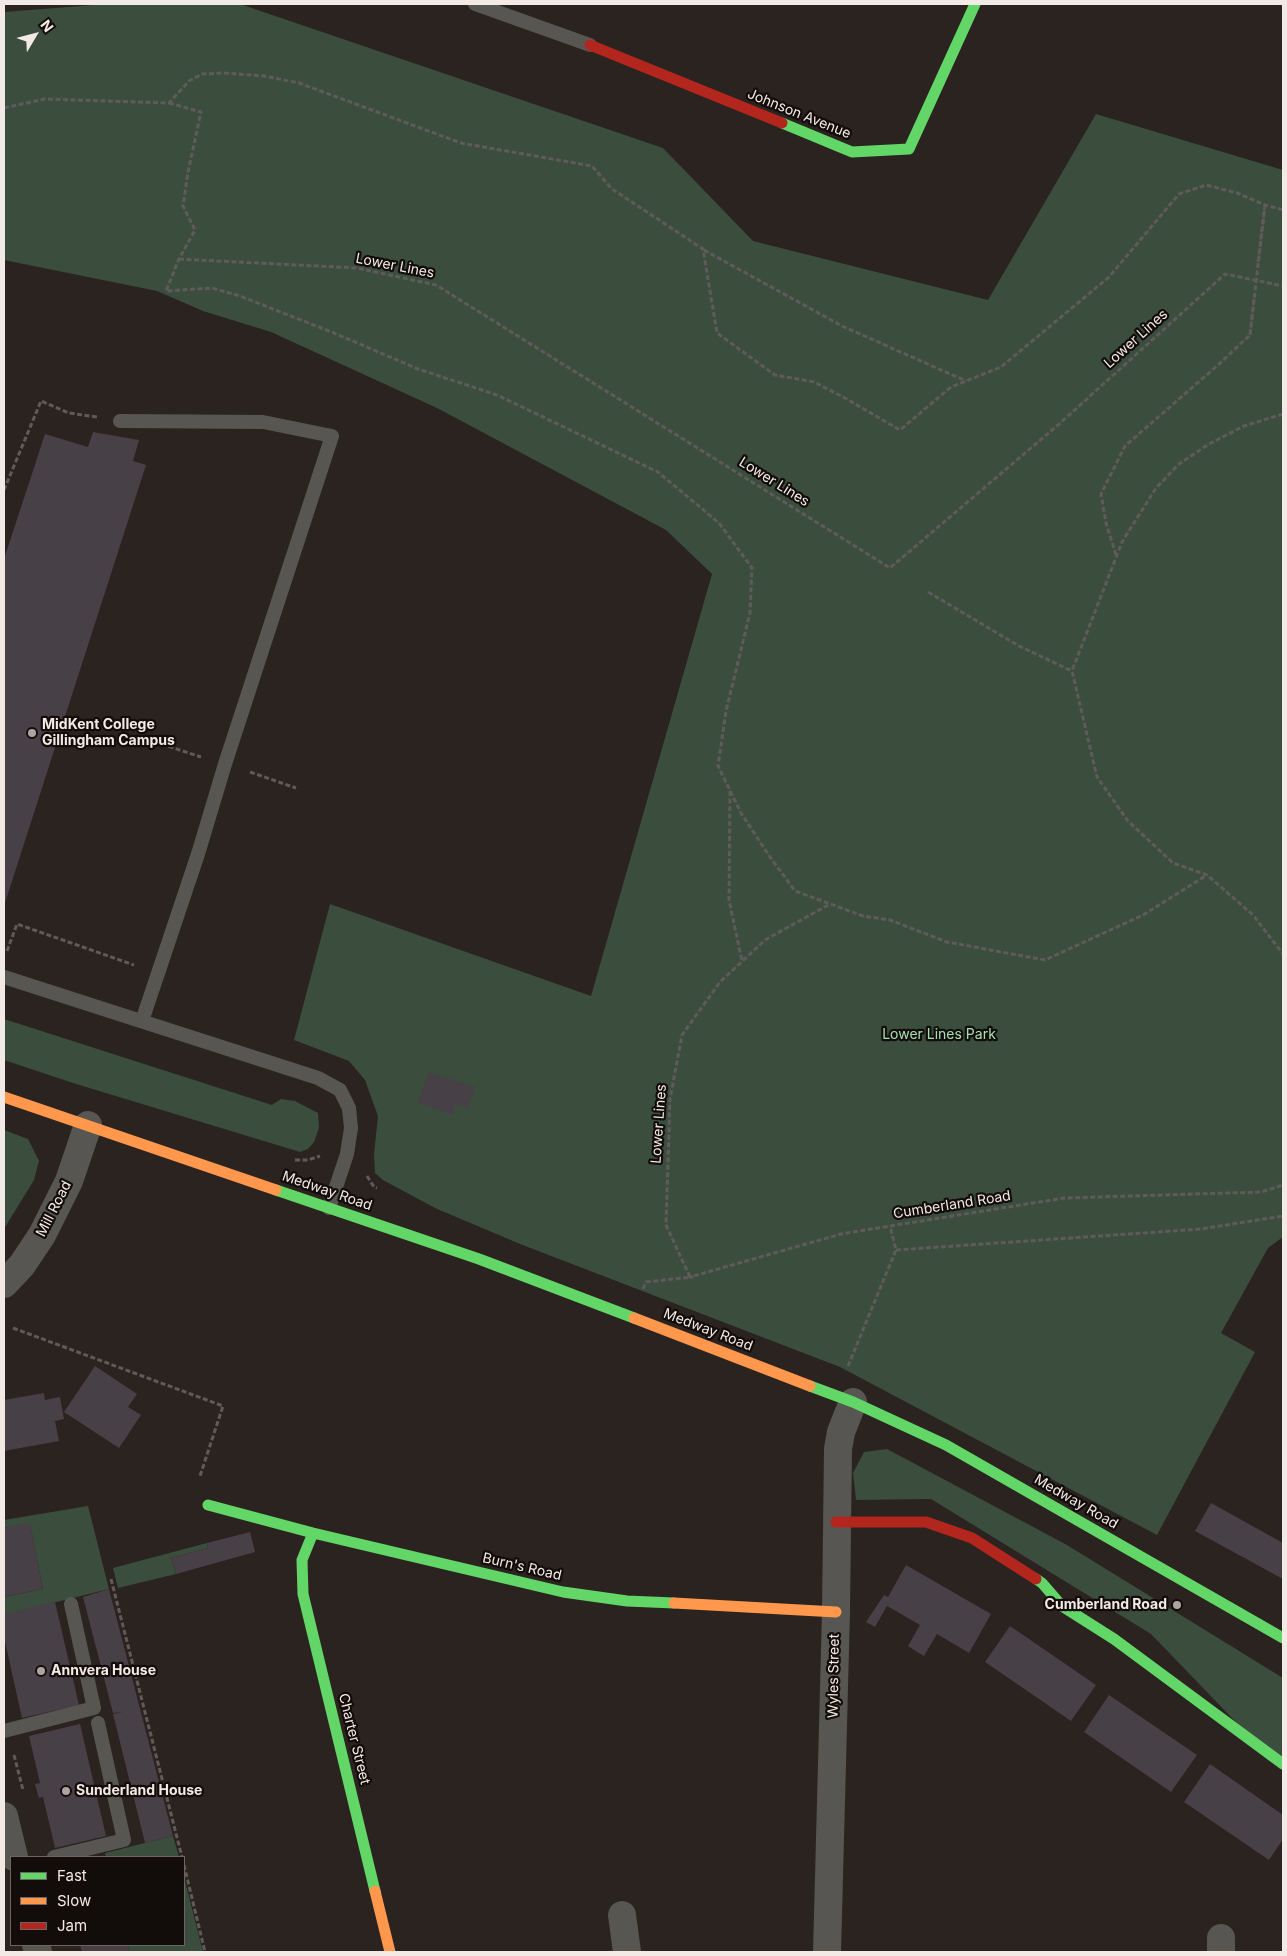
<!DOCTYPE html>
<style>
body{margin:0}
#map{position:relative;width:1287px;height:1956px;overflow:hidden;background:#2a2320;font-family:Inter,sans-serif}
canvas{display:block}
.frame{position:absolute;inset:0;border:5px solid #f3eae6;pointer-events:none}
.legend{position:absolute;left:10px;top:1856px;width:175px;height:90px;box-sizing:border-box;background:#120c0a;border:1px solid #6c6562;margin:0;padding:6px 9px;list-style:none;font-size:15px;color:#f3eae6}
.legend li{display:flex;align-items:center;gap:10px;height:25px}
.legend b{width:25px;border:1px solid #6c6562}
.north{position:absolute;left:10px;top:10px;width:50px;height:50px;-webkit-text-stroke:4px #120c0a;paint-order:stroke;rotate:53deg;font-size:14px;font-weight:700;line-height:20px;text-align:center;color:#f3eae6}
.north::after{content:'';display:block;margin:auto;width:18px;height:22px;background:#f3eae6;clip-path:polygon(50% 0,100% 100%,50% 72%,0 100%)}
</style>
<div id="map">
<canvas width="1287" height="1956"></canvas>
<div class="frame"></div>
<ul class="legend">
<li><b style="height:6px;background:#63d668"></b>Fast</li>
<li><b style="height:6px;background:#ff974d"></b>Slow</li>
<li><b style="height:6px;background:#b3261e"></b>Jam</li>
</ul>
<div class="north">N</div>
</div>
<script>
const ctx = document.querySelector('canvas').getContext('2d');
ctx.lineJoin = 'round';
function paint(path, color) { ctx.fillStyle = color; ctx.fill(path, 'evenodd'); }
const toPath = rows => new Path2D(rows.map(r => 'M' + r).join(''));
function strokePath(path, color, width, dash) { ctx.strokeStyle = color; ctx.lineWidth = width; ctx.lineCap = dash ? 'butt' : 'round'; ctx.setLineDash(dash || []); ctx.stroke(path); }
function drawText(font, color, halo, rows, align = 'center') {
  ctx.font = font + ' Inter,sans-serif'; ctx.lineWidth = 4.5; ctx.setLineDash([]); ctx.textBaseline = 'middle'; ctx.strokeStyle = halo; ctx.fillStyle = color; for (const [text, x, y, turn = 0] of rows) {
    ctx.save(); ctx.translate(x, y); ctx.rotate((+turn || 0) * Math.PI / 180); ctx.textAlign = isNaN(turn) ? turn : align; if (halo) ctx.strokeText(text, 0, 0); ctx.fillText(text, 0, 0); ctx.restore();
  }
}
const green = toPath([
 [106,4,240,4,663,148,753,241,988,300,1096,114,1283,170,1283,1237,1268,1248,1221,1333,1255,1352,1157,1535,840,1367,520,1244,435,1208,383,1180,375,1173,374,1154,378,1116,365,1080,349,1061,294,1040,330,904,591,996,712,574,666,530,437,408,271,332,203,311,157,291,4,260,4,12],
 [4,1019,272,1105,281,1099,295,1101,318,1113,319,1128,314,1142,308,1149,300,1152,73,1083,4,1060],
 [4,1130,28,1139,39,1161,34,1180,4,1229],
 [887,1449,1067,1545,1283,1678,1283,1771,1151,1634,931,1499,856,1500,853,1473,864,1452],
 [88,1506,109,1589,4,1615,4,1597,43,1589,30,1524,4,1528,4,1520],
 [207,1543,208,1548,171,1558,176,1574,118,1588,113,1568],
 [173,1836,179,1857,106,1857,105,1853],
 [184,1877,203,1952,130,1952,128,1945,184,1945]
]);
const building = toPath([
 [93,432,139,440,133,461,146,465,4,906,4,559,45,434,88,447],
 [428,1072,475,1087,468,1108,456,1104,453,1115,418,1103],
 [95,1366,137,1394,128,1407,141,1415,119,1448,64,1412],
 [44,1393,45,1400,60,1397,64,1419,55,1421,59,1441,4,1451,4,1400],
 [1211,1503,1283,1543,1283,1579,1195,1531],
 [30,1523,43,1589,4,1597,4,1528],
 [250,1532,255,1552,176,1574,171,1558,208,1548,207,1543],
 [906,1565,991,1614,969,1653,937,1634,924,1656,917,1652,908,1646,920,1625,887,1606,875,1627,866,1622,884,1595,888,1597],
 [109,1589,173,1836,145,1843,113,1714,122,1712,113,1713,83,1597],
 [55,1602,79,1705,22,1718,4,1637,4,1614],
 [1010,1626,1096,1685,1071,1721,985,1662],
 [1109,1695,1197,1755,1171,1792,1084,1732],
 [80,1724,106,1836,55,1848,43,1797,39,1798,35,1784,40,1783,29,1736],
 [1210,1764,1283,1815,1283,1839,1269,1860,1184,1802],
 [80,1945,128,1945,130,1952,82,1952]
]);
const path = toPath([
 [169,103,201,112,188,172,183,206,195,230,179,259,166,291,212,288,240,296,334,333,418,369,497,395,658,472,719,523,752,568,750,613,726,711,718,766,741,813,770,857,795,891,863,916,890,920,947,942,1045,960,1143,915,1207,875],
 [4,108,45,99,169,103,189,81,202,74,223,73,264,76,299,83,461,143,592,166,612,189,703,249,717,333,775,375,814,382,845,398,900,430,951,387,1001,367,1109,277,1179,194,1206,185,1237,193,1265,205,1283,210],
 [704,250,842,326,966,381],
 [179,259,357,268,436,285,890,568,1058,425,1225,274,1283,286],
 [1258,262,1265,205],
 [1283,414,1244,426,1209,444,1179,464,1156,488,1122,542,1072,671,1097,777,1128,821,1173,863,1207,875,1253,915,1283,954],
 [4,490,41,401,69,413,97,417],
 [1116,555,1106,523,1101,494,1125,446,1218,365,1250,335,1254,299],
 [928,592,1019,646,1072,671],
 [140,737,201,757],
 [250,772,296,788],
 [730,791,729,900,742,961],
 [7,951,17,924,134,965],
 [295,1160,308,1160,320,1156],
 [367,1176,374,1187,377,1188],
 [896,1250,1201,1229,1283,1216],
 [690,1277,666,1225,670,1099,682,1035,720,982,765,940,830,904],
 [643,1289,646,1282,692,1277,690,1277,841,1234,890,1226,1064,1198,1261,1192,1283,1185],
 [13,1328,223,1406,200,1476],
 [848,1366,896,1250,890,1226],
 [111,1579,182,1857],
 [14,1755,23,1790],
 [184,1865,205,1952]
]);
const lane = toPath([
 [475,4,590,45],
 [120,421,263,422,332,436,225,764,198,854,142,1021],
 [4,977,318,1078,340,1090,349,1108,351,1128,347,1154,329,1208],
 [4,1731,94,1708,71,1604],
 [54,1857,124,1840,98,1723]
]);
const street = toPath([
 [4,1284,22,1265,42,1235,69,1181,88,1125],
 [4,1816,14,1857],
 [622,1915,627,1952],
 [1221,1938,1221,1952],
 [36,1945,38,1952],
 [827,1952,836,1612,838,1449,841,1432,853,1402]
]);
const fast = toPath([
 [782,123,852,152,909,149,975,4],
 [276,1190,479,1259,634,1318],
 [810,1386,853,1402,946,1445,1283,1638],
 [208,1505,313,1533,563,1592,627,1601,674,1603],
 [313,1533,302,1560,303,1594,375,1891],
 [1036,1579,1042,1583,1062,1606,1114,1639,1283,1764]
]);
const slow = toPath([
 [4,1097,276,1190],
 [634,1318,810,1386],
 [674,1603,836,1612],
 [375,1891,390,1952]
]);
const jam = toPath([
 [590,45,782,123],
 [836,1522,926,1522,972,1538,1036,1579]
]);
const pathBridge = toPath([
 [1250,335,1265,205]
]);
const markers = [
 [32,733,5,"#ada4a1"],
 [1177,1605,5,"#ada4a1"],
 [41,1671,5,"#ada4a1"],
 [66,1791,5,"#ada4a1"]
];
const streetNames = [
 ["Johnson Avenue",799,114,22],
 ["Lower Lines",395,266,11],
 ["Lower Lines",1136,339,-42],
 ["Lower Lines",774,482,32],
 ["Lower Lines",659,1124,-86],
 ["Medway Road",327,1191,19],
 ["Cumberland Road",952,1205,-9],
 ["Mill Road",54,1209,-63],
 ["Medway Road",708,1330,21],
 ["Medway Road",1076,1502,30],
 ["Burn's Road",522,1567,13],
 ["Wyles Street",834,1676,-89],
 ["Charter Street",354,1739,76]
];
const poiNames = [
 ["MidKent College",42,725],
 ["Gillingham Campus",42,741],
 ["Cumberland Road",1167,1605,"right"],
 ["Annvera House",51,1671],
 ["Sunderland House",76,1791]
];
const parkNames = [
 ["Lower Lines Park",939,1035]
];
paint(green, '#3b4d3d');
paint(building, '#474046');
strokePath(path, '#5e5b5a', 3, [5, 2.5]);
strokePath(lane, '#575653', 14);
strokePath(street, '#575653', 28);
strokePath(fast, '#63d668', 11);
strokePath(slow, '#ff974d', 11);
strokePath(jam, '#b3261e', 11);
strokePath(pathBridge, '#5e5b5a', 3, [5, 2.5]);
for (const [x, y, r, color] of markers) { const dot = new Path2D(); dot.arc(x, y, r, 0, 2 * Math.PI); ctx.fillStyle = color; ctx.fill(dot); strokePath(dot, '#120c0a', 2); }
drawText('14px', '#f3eae6', '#120c0a', streetNames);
drawText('bold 14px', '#f3eae6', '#120c0a', poiNames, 'left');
drawText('14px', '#a4e1b1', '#120c0a', parkNames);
</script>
